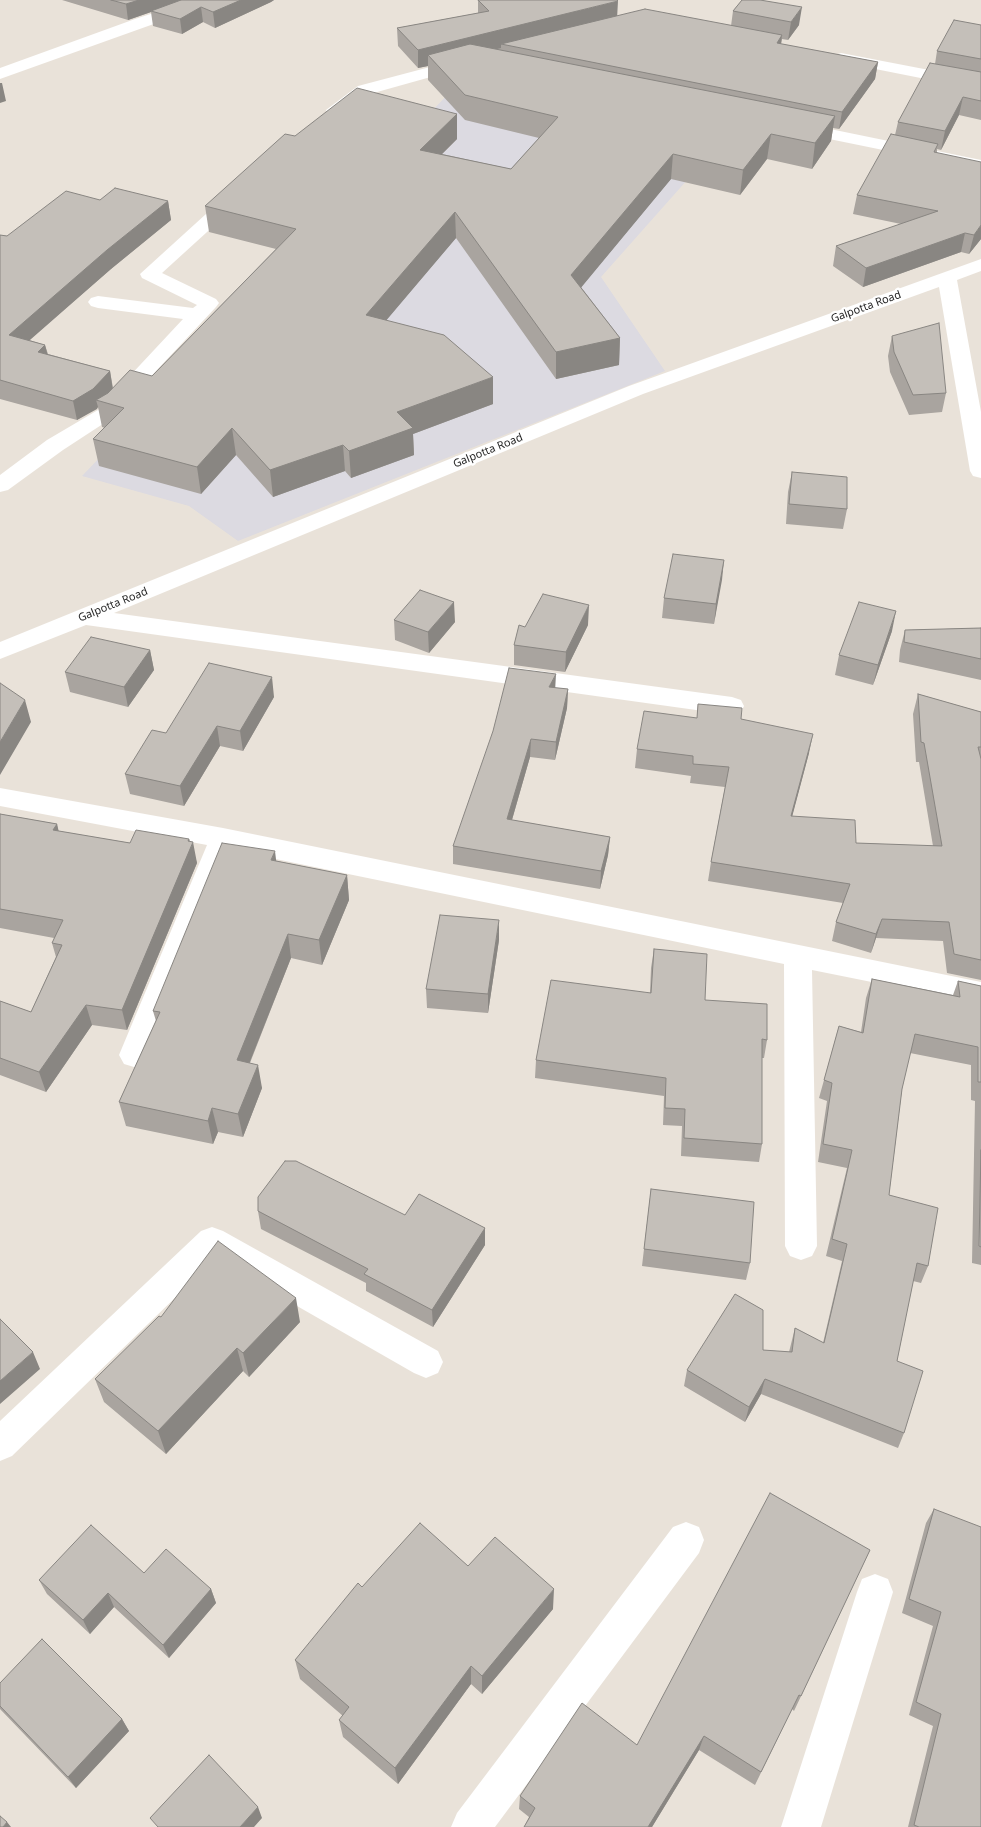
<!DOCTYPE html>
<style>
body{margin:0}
canvas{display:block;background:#e9e2d9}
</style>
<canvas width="981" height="1827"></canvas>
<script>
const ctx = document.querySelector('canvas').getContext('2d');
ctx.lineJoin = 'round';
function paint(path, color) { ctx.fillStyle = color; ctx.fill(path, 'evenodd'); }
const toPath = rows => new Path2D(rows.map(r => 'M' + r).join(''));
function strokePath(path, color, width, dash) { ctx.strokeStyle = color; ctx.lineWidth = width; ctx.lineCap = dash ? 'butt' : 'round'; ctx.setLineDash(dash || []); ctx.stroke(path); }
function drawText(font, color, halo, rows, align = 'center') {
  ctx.font = font + ' "Noto Sans",sans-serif'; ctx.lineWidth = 4.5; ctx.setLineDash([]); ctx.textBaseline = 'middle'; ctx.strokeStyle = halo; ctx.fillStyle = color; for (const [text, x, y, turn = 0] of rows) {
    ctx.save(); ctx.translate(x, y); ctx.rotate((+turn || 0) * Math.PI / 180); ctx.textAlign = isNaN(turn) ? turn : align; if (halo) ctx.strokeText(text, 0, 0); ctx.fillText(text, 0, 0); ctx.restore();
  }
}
const industrial = toPath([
 [452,90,712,152,601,277,665,371,238,541,189,506,82,476]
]);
const street = toPath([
 [185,3,190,5,193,8,190,11,0,79,0,68,135,19,185,3],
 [841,53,981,80,981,90,835,61,833,58,835,55,841,53],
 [464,58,470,60,472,63,470,66,370,94,340,114,328,114,326,110,358,86,464,58],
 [796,122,981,160,981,170,790,131,787,127,790,123,796,122],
 [234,193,240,194,243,198,240,202,162,273,216,299,219,303,216,307,112,418,63,450,8,490,0,492,0,475,47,440,98,410,183,319,98,308,91,306,88,302,91,298,98,296,193,308,197,305,142,278,140,274,228,194,234,193],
 [981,259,981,271,957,280,981,412,981,478,973,476,970,471,939,287,643,394,114,613,732,697,741,700,744,706,741,712,732,715,86,625,0,659,0,642,629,386,981,259],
 [0,788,223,828,981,982,981,1004,812,970,817,1246,812,1256,801,1260,790,1256,785,1246,784,964,232,850,149,1055,144,1064,134,1067,124,1064,119,1055,207,845,0,806,0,788],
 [212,1227,223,1231,438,1351,443,1362,438,1373,426,1378,414,1373,215,1259,12,1456,0,1461,0,1421,201,1231,212,1227],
 [686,1522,699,1527,704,1540,699,1553,495,1827,451,1827,457,1813,673,1527,686,1522],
 [875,1574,888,1579,893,1592,821,1827,781,1827,857,1592,862,1579,875,1574]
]);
const wall = toPath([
 [62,0,274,0,271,2,215,28,203,22,182,34,153,26,151,12,128,20],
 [478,0,617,16,731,26,733,11,742,0,799,25,788,40,782,39,781,44,878,62,875,79,839,129,833,128,831,141,812,169,767,159,740,195,671,179,581,287,620,338,619,365,556,379,456,238,386,320,493,404,413,434,414,455,351,478,345,471,273,497,236,455,201,494,99,466,93,439,105,428,102,427,98,407,77,420,0,399,0,235,7,236,100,200,168,201,171,220,111,269,29,340,45,345,48,354,110,371,113,388,152,376,276,249,209,232,205,206,295,136,457,114,457,139,442,154,511,169,539,138,465,120,428,80,428,66,418,68,398,46,397,28,478,13],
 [981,25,981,120,959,115,941,150,937,149,937,152,981,239,969,254,961,252,863,287,833,266,836,246,901,224,853,214,857,195,895,135,898,122,935,64,937,51],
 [892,336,946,393,942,412,909,415,890,372,888,356],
 [792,472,847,509,843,529,786,524,788,492],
 [724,560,714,624,662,618,664,598],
 [394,620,455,622,429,653,395,640],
 [588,625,565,672,514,665,514,645,525,627],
 [981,628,981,680,899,662,900,650,905,630],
 [892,631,873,685,835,675,839,655],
 [150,650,154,670,128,707,70,692,65,672],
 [555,688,568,689,567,708,555,760,530,757,512,820,610,837,608,855,600,889,453,864,453,846],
 [918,694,981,712,981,980,947,973,943,941,876,938,871,953,832,941,836,922,843,903,708,881,711,862,725,787,690,783,691,776,635,768,637,749,697,718,698,704,741,719,809,753,792,816,856,843,933,846,919,762,916,762,913,714],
 [274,697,243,751,220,746,184,806,130,794,125,774,166,733],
 [0,814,57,824,58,831,130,843,189,839,197,863,127,1030,92,1025,46,1092,0,1075,0,1001,31,1012,56,957,52,943,54,938,0,928],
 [276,861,347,875,349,900,322,965,291,958,250,1063,262,1088,243,1137,218,1132,213,1144,126,1126,119,1102,156,1021,153,1011],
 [499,940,488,1013,427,1008,426,989],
 [654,949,705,1000,767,1040,764,1058,762,1058,762,1144,759,1162,681,1156,682,1126,663,1125,664,1096,535,1078,536,1060,650,993,651,968],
 [872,979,953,995,958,981,981,986,981,1265,972,1263,975,1101,971,1100,971,1065,910,1053,902,1089,889,1195,928,1266,921,1283,913,1281,897,1361,904,1433,898,1448,761,1394,745,1422,684,1386,687,1370,763,1350,789,1352,795,1328,823,1343,842,1261,826,1256,847,1168,818,1162,827,1101,819,1098,839,1026,861,1032,866,998],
 [651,1189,750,1263,746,1280,642,1266],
 [258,1211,405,1215,485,1228,485,1245,433,1327,366,1291,366,1283,261,1229],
 [161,1317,300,1322,249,1377,243,1371,166,1454,104,1402,95,1379],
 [934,1509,981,1827,908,1827,933,1726,909,1715,933,1626,902,1613,926,1523],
 [870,1550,794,1711,792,1709,755,1785,699,1750,652,1827,524,1827,529,1817,519,1809,520,1796,637,1745],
 [468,1566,553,1609,482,1694,471,1684,398,1784,343,1737,339,1720,343,1716,300,1679,295,1660,362,1587],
 [144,1573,211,1589,216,1603,169,1658,114,1607,90,1634,47,1594,39,1580],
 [0,1683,122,1719,129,1731,76,1788,0,1709]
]);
const shadedWall = toPath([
 [139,0,186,0,151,11,151,12,128,20,126,4],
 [241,0,274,0,271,2,215,28,213,12],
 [618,1,617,19,501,44,501,48,436,64,428,55,428,66,418,68,418,50],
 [201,7,203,22,182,34,180,19],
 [802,7,799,25,788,40,791,22],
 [782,35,780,53,777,43],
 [878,62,875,79,839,129,842,112],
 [0,83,2,83,6,101,0,103],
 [963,97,959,115,941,150,945,131],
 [457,114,457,139,421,175,420,150],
 [835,116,831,141,812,169,815,143],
 [771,134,767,159,740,195,743,170],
 [673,154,671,179,570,301,571,275],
 [168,201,171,220,111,269,14,354,9,335,107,250],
 [455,212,456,238,368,342,366,315],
 [981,225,981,239,969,254,974,235],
 [965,233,961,252,863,287,866,268],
 [620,338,619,365,556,379,556,352],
 [45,345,50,364,38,352],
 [110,371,113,391,96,400,98,407,97,409,77,420,73,401],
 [493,377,493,404,413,434,414,455,351,478,349,451,397,412],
 [232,428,236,455,201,494,197,467],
 [343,445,345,471,273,497,270,470],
 [724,560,722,580,714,624,716,604],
 [454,602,455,622,429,653,428,632],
 [589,605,588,625,565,672,566,652],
 [896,611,892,631,873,685,878,665],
 [150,650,154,670,128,707,124,687],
 [556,674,555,692,549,687],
 [272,677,274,697,243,751,240,731],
 [568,689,567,708,555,760,556,742],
 [25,700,31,722,0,775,0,742],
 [217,726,220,746,184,806,180,786],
 [813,734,809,753,787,836,791,816],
 [531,739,530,757,507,837,507,819],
 [57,824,62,845,53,830],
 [610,837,608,855,600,889,601,871],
 [189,839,191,847,193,842,197,863,127,1030,122,1010],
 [275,851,278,876,271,860],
 [347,875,349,900,322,965,319,940],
 [882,919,876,938,871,953,876,934],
 [499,920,499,940,488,1013,488,994],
 [288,934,291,958,241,1084,237,1060],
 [86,1005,92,1025,46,1092,39,1072],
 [258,1065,262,1088,243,1137,238,1114],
 [212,1108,218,1132,213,1144,208,1121],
 [485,1228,485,1245,433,1327,432,1310],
 [296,1298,300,1322,249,1377,243,1353],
 [237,1348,243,1371,166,1454,158,1431],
 [33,1352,40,1369,0,1404,0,1381],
 [765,1379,761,1394,745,1422,749,1407],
 [211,1589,216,1603,169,1658,163,1645],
 [554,1589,553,1609,482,1694,482,1676],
 [108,1593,114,1607,90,1634,83,1620],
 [471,1666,471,1684,398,1784,395,1768],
 [122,1719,129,1731,76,1788,68,1777],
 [704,1736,699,1750,652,1827,648,1827],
 [258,1807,262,1818,254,1827,240,1827],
 [7,1822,11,1827,3,1827]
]);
const building = toPath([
 [111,0,139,0,126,4,111,0],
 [181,0,241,0,213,12,201,7,180,19,151,11,181,0],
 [478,0,617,0,618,1,418,50,397,28,489,11,478,0],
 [742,0,760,0,802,7,791,22,733,11,742,0],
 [645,9,782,35,777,43,878,62,842,112,501,44,645,9],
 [954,20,981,25,981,59,937,51,954,20],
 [470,44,835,116,815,143,771,134,743,170,673,154,571,275,620,338,556,352,455,212,366,315,444,335,493,377,397,412,413,428,349,451,343,445,270,470,232,428,197,467,93,439,124,408,96,400,108,393,130,370,152,376,296,229,205,206,285,134,295,136,357,88,457,114,420,150,511,169,558,117,465,95,428,55,470,44],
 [930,63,981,72,981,101,963,97,945,131,898,122,930,63],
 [891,134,938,144,934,152,981,162,981,225,974,235,965,233,866,268,836,246,938,211,857,195,891,134],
 [115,188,168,201,107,250,9,335,45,345,38,352,110,371,93,389,73,401,0,380,0,235,7,236,66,191,100,200,115,188],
 [939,323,946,393,913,395,894,352,892,336,939,323],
 [792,472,847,477,847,509,789,504,792,472],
 [673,554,724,560,716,604,664,598,673,554],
 [420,590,454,602,428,632,394,620,420,590],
 [543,594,589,605,566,652,514,645,519,625,525,627,543,594],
 [859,602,896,611,878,665,839,655,859,602],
 [981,628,981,659,904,642,905,630,981,628],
 [91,637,150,650,124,687,65,672,91,637],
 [209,663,272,677,240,731,217,726,180,786,125,774,152,730,166,733,209,663],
 [509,668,556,674,549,687,568,689,556,742,531,739,507,819,610,837,601,871,453,846,493,731,509,668],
 [0,683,25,700,0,742,0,683],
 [918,694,981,712,981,747,978,747,981,759,981,960,954,954,949,922,882,919,876,934,836,922,850,884,711,862,729,767,693,764,693,756,637,749,644,711,697,718,698,704,742,708,741,719,813,734,791,816,855,820,856,843,942,846,924,743,921,742,918,694],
 [0,814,57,824,53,830,130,843,136,830,189,839,188,841,193,842,122,1010,86,1005,39,1072,0,1058,0,1001,31,1012,62,945,52,943,63,920,0,909,0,814],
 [222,843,275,851,271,860,347,875,319,940,288,934,237,1060,258,1065,238,1114,212,1108,208,1121,119,1102,160,1012,153,1011,222,843],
 [440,915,499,920,488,994,426,989,440,915],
 [654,949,707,954,705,1000,767,1004,767,1040,762,1039,762,1144,684,1138,685,1109,665,1108,666,1078,536,1060,551,980,651,993,654,949],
 [872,979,960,997,958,981,981,986,981,1082,978,1082,978,1047,915,1034,902,1089,889,1195,938,1208,928,1266,917,1263,897,1361,923,1371,904,1433,765,1379,749,1407,687,1370,735,1294,763,1310,763,1350,792,1352,795,1328,824,1343,847,1244,832,1239,852,1150,823,1144,832,1083,824,1080,839,1026,863,1033,872,979],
 [981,1150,981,1247,979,1246,981,1150],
 [285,1161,296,1161,405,1215,419,1194,485,1228,432,1310,364,1274,368,1269,258,1211,258,1197,285,1161],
 [651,1189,754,1202,750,1263,644,1249,651,1189],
 [218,1241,296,1298,243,1353,237,1348,158,1431,95,1379,159,1316,161,1317,218,1241],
 [0,1319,33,1352,0,1381,0,1319],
 [770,1493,870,1550,801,1696,799,1695,761,1772,704,1736,648,1827,524,1827,535,1808,520,1796,582,1703,637,1745,770,1493],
 [934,1509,981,1527,981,1827,919,1827,914,1825,941,1714,916,1702,941,1612,909,1599,934,1509],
 [420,1523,468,1566,495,1537,554,1589,482,1676,471,1666,395,1768,339,1720,349,1707,295,1660,358,1583,362,1587,420,1523],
 [91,1525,144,1573,166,1549,211,1589,163,1645,108,1593,83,1620,39,1580,91,1525],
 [42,1639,122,1719,68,1777,0,1706,0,1683,42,1639],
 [209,1755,258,1807,240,1827,158,1827,150,1818,209,1755],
 [0,1816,7,1822,3,1827,0,1827,0,1816]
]);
const farStreetnames = [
 ["Galpotta Road",866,307,-20],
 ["Galpotta Road",488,451,-22],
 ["Galpotta Road",113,605,-22]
];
paint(industrial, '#dcdae1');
paint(street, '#fff');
paint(wall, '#a9a49f');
paint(shadedWall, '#898682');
paint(building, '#c4bfb9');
strokePath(building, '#898682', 1);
drawText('11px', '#272727', '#fff', farStreetnames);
</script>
